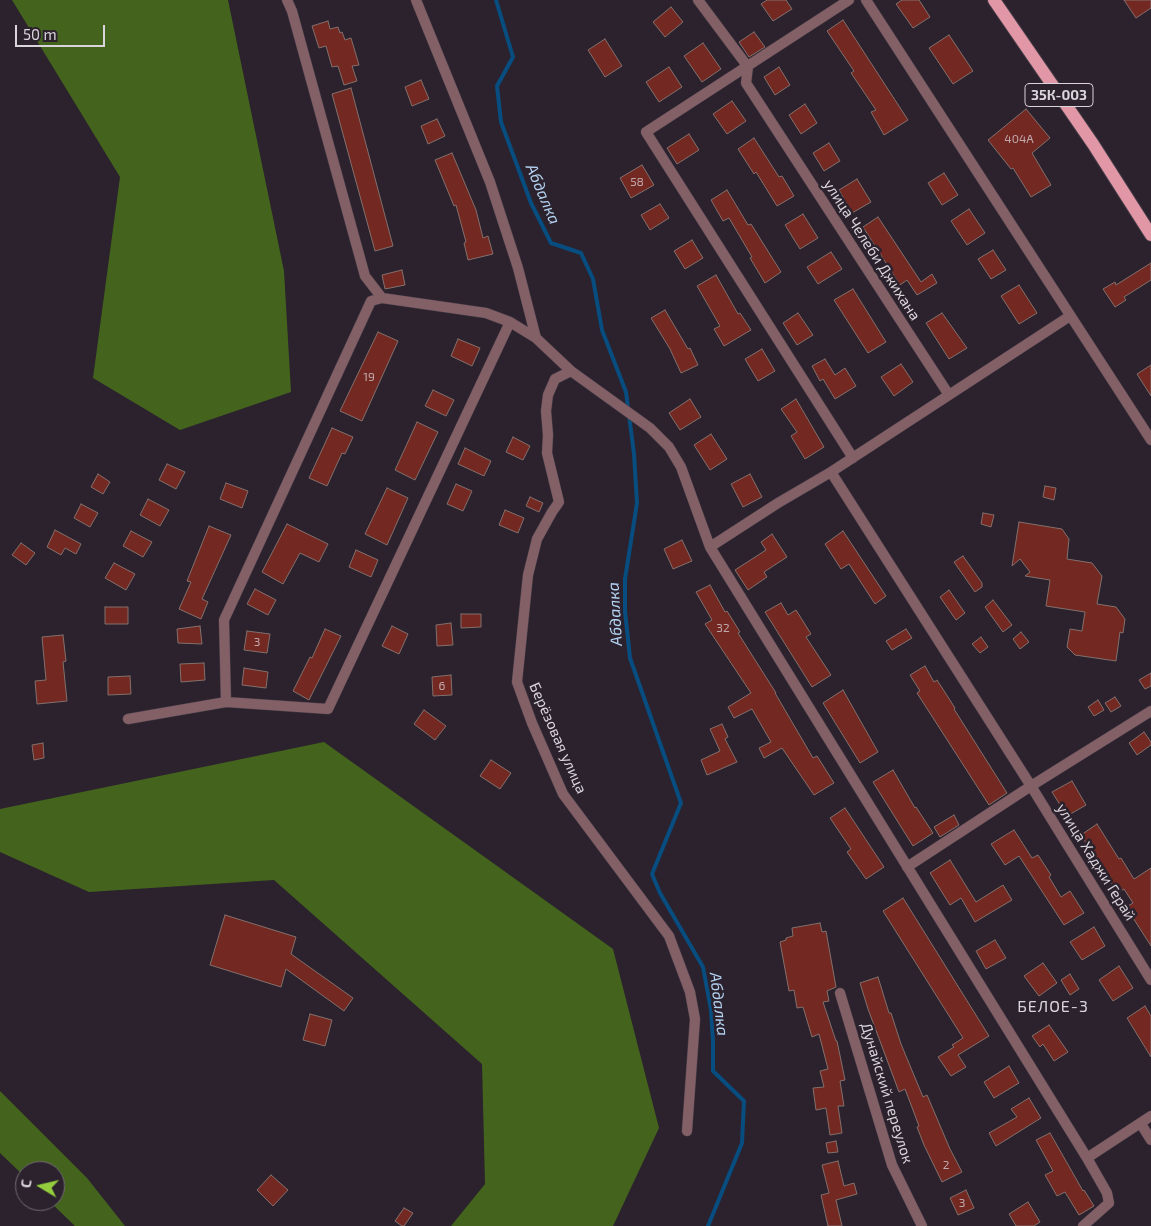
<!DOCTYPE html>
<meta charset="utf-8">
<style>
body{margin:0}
#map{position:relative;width:1151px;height:1226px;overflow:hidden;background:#2b222d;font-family:"Exo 2",sans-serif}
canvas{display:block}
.north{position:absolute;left:15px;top:1161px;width:50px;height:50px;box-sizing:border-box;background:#2b222d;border:1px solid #716973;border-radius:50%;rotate:279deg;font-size:14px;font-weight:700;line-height:20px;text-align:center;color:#dad4db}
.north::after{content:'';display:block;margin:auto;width:18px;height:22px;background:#93cd3e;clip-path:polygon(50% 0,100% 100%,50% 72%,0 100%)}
.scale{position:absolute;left:15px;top:25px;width:90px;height:22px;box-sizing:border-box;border:2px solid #dad4db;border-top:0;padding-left:6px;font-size:15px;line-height:18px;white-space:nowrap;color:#dad4db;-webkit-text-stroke:4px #2b222d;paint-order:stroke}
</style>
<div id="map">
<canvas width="1151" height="1226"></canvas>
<div class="north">С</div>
<div class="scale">50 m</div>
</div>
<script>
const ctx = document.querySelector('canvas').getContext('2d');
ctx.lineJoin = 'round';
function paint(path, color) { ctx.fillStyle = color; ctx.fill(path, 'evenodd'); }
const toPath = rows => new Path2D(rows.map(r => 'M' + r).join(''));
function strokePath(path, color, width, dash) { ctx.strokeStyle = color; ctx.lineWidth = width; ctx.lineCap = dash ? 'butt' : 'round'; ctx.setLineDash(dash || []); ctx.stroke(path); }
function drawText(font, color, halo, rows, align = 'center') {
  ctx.font = font + ' "Exo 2",sans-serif'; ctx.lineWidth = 5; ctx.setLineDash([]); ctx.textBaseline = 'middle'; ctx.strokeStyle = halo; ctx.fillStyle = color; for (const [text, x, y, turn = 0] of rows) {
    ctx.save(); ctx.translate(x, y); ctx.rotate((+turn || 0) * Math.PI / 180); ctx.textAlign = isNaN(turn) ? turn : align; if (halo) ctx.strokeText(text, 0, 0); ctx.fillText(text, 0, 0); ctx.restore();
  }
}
const forest = toPath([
 [12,0,228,0,284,271,291,392,180,430,93,378,120,177],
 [324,742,613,949,659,1128,613,1226,451,1226,485,1184,482,1064,274,880,89,892,0,852,0,809],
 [0,1091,87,1178,125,1226,75,1226,49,1201,55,1201,55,1171,25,1171,25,1177,0,1153]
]);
const stream = toPath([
 [496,0,513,57,497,86,501,122,531,203,551,243,581,253,593,279,602,330,626,392,634,454,637,503,625,579,625,611,630,658,681,803,652,874,660,893,703,967,711,1010,713,1041,713,1071,744,1101,742,1143,708,1226]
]);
const building = toPath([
 [767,0,786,0,792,9,773,21,761,4,767,0],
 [902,0,919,0,930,17,913,28,896,4,902,0],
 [1124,0,1151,0,1151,8,1136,18,1124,0],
 [671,7,683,22,665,37,653,22,671,7],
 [843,20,908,120,884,135,871,112,876,110,851,73,854,71,827,31,843,20],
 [328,21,330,29,338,27,340,33,342,32,345,40,351,38,359,65,352,66,357,81,344,85,338,66,332,67,326,46,319,48,312,26,328,21],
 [754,32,765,47,749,57,739,42,754,32],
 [949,35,973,71,953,84,929,48,949,35],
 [605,39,622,66,605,77,588,50,605,39],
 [703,43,721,69,702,82,684,56,703,43],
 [669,67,682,87,659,102,646,82,669,67],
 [779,67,790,85,775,95,764,77,779,67],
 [421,80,429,99,412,106,405,87,421,80],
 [351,88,393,246,375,251,332,94,351,88],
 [732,101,746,121,727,134,713,114,732,101],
 [805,104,817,123,801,134,789,115,805,104],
 [1026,109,1050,138,1032,153,1051,185,1031,197,1013,168,1011,169,988,140,1026,109],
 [437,119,445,136,428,144,421,126,437,119],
 [689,134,699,150,677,164,667,148,689,134],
 [754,138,779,177,782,176,794,196,777,206,756,172,754,174,738,149,754,138],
 [829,143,840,161,824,171,813,153,829,143],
 [452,153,476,210,483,238,488,236,493,254,468,260,464,243,466,242,456,205,454,206,435,160,452,153],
 [642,165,654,185,631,198,620,178,642,165],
 [944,173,958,195,942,205,928,183,944,173],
 [857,179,871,202,852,213,839,190,857,179],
 [727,190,748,225,751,224,781,272,765,283,750,258,752,257,729,218,723,221,711,200,727,190],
 [660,204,669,218,650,230,641,215,660,204],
 [969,209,985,233,967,245,951,221,969,209],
 [803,214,818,238,800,249,785,225,803,214],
 [878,217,921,282,932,274,937,283,917,295,907,280,900,285,863,227,878,217],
 [692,240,703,258,685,269,674,251,692,240],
 [993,250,1006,270,991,279,978,259,993,250],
 [831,252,842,269,818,284,807,267,831,252],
 [1151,263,1151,280,1124,297,1126,300,1115,307,1103,289,1115,282,1116,285,1151,263],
 [402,270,405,285,385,289,382,275,402,270],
 [716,275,738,314,740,313,751,330,724,346,714,329,720,326,697,286,716,275],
 [1019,285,1037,313,1019,324,1001,296,1019,285],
 [853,289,886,342,868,353,834,300,853,289],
 [665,310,688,349,690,348,698,365,681,373,670,349,651,318,665,310],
 [798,313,813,335,797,345,783,323,798,313],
 [942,313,967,348,949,359,926,323,942,313],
 [378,332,398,341,362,421,340,411,378,332],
 [458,339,480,348,472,366,451,356,458,339],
 [762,349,775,371,758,381,745,359,762,349],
 [825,359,835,375,845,368,856,386,835,399,823,379,820,381,812,366,825,359],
 [901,364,913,382,894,396,881,377,901,364],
 [1151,365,1151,396,1137,374,1151,365],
 [433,390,454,400,446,416,425,406,433,390],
 [690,399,701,417,680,430,669,413,690,399],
 [796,399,824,447,805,459,791,436,797,432,781,409,796,399],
 [417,422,438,432,415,480,395,470,417,422],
 [332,428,353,437,345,454,342,453,327,486,309,478,332,428],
 [711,434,727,459,710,470,694,445,711,434],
 [513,437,530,446,523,460,506,452,513,437],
 [465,448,491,461,484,476,458,464,465,448],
 [167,464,185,472,176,489,159,480,167,464],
 [98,474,110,482,103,494,91,487,98,474],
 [750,474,762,497,743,507,731,484,750,474],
 [226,483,248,491,242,508,220,499,226,483],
 [456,484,472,491,463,511,447,504,456,484],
 [1045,486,1056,488,1054,500,1043,497,1045,486],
 [387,488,408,498,387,545,365,534,387,488],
 [530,497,543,503,539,512,526,506,530,497],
 [148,499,169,510,160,526,140,515,148,499],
 [81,504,98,513,90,527,74,518,81,504],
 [505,510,524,518,518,533,499,525,505,510],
 [983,513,994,515,991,527,981,524,983,513],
 [1019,522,1062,529,1069,539,1067,559,1092,563,1102,576,1097,604,1116,607,1125,619,1123,633,1120,632,1116,661,1075,655,1067,647,1070,629,1082,631,1085,612,1046,606,1050,580,1025,576,1030,572,1020,559,1012,566,1019,522],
 [287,524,328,544,319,562,300,553,283,584,262,572,287,524],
 [209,526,231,535,202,599,208,602,201,619,179,609,191,582,187,581,209,526],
 [55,530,81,544,76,554,65,548,61,555,47,547,55,530],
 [131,531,152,542,143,557,123,546,131,531],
 [843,531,886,596,875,604,849,564,841,569,825,544,843,531],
 [772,534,787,557,764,572,767,577,748,590,735,570,766,550,761,542,772,534],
 [682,540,692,561,673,569,664,549,682,540],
 [21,543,35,553,26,565,12,555,21,543],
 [356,550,378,560,371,577,349,567,356,550],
 [963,556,982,583,982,587,975,592,954,562,963,556],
 [114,563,135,574,126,590,105,578,114,563],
 [710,585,725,612,727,611,740,632,738,633,776,693,775,693,813,758,817,756,834,783,814,795,782,748,764,758,759,748,771,742,752,709,734,718,728,707,751,693,705,624,712,620,696,592,710,585],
 [255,589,276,600,268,615,247,604,255,589],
 [949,590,965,613,956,620,940,597,949,590],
 [993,600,1012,625,1003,632,985,607,993,600],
 [781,603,788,615,796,610,811,634,806,637,831,675,812,687,765,612,781,603],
 [105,607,128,607,128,624,105,624,105,607],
 [461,614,481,614,481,627,461,628,461,614],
 [451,623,453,645,437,646,436,625,451,623],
 [200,626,202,644,178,643,177,629,200,626],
 [392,626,408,634,399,654,382,646,392,626],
 [325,629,341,636,309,700,293,691,310,657,312,658,325,629],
 [906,629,912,638,892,650,886,641,906,629],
 [247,631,270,634,267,653,244,650,247,631],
 [1021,632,1029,642,1020,649,1013,639,1021,632],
 [63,635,66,661,63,662,67,701,37,704,35,681,46,680,42,637,63,635],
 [981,637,988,647,980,653,972,644,981,637],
 [204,663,205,680,181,682,180,664,204,663],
 [925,666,934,682,937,680,955,708,954,709,1007,793,989,805,917,693,920,691,910,675,925,666],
 [244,668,268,672,266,688,242,685,244,668],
 [1151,673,1151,686,1145,689,1139,680,1151,673],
 [451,675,452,695,433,696,432,677,451,675],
 [130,676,131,694,108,695,108,677,130,676],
 [843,690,878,752,860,763,823,703,843,690],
 [1115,697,1121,706,1111,712,1105,703,1115,697],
 [1098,700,1104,710,1094,716,1088,707,1098,700],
 [424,710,446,726,435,740,414,724,424,710],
 [722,724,728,737,725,739,737,762,707,775,701,760,720,751,710,729,722,724],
 [1144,732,1151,742,1151,745,1137,755,1129,743,1144,732],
 [43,743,44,758,34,760,32,745,43,743],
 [491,760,511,773,500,789,480,776,491,760],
 [893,770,915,808,916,807,933,833,913,846,873,782,893,770],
 [1072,781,1086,805,1067,816,1052,792,1072,781],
 [845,808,884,867,866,879,847,852,851,849,830,818,845,808],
 [954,815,959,825,940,837,934,827,954,815],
 [1097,824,1119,859,1121,858,1134,879,1151,868,1151,946,1126,907,1133,903,1124,889,1117,893,1081,835,1097,824],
 [1014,830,1032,858,1038,855,1051,875,1049,877,1061,897,1070,891,1084,913,1064,925,1019,856,1005,865,991,844,1014,830],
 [950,860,976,902,1003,885,1012,900,975,922,961,898,950,905,930,873,950,860],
 [903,898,989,1036,958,1055,966,1067,951,1076,938,1057,954,1047,952,1045,963,1038,883,911,903,898],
 [225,915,296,937,291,954,353,998,344,1011,286,969,281,987,210,965,225,915],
 [820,923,822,932,826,931,836,987,827,991,829,1001,823,1002,836,1041,837,1041,845,1080,840,1081,844,1106,838,1106,842,1133,830,1135,826,1108,816,1110,813,1088,824,1087,820,1071,828,1069,819,1034,812,1037,803,1007,797,1008,794,990,789,991,780,942,786,940,786,938,793,936,792,928,820,923],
 [1094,927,1105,946,1082,960,1070,942,1094,927],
 [995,940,1006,958,986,969,976,951,995,940],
 [1043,963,1057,983,1039,996,1024,976,1043,963],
 [1119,966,1133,988,1113,1001,1099,980,1119,966],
 [1070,974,1079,989,1070,995,1061,980,1070,974],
 [878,977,889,1013,891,1013,901,1044,923,1097,927,1095,950,1149,962,1172,942,1182,924,1145,917,1127,919,1126,905,1089,899,1092,868,1009,860,983,878,977],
 [1145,1006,1151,1016,1151,1057,1127,1018,1145,1006],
 [310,1014,332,1020,325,1046,303,1040,310,1014],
 [1049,1025,1068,1052,1054,1061,1043,1044,1040,1047,1032,1036,1049,1025],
 [1009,1066,1019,1083,994,1098,984,1082,1009,1066],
 [1029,1098,1041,1118,996,1146,989,1133,1017,1117,1011,1109,1029,1098],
 [1050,1133,1083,1191,1084,1190,1094,1206,1079,1215,1065,1192,1057,1196,1045,1175,1053,1171,1036,1140,1050,1133],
 [836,1141,838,1152,828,1153,826,1143,836,1141],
 [838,1161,844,1186,854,1183,857,1194,836,1200,842,1226,828,1226,821,1195,829,1193,822,1165,838,1161],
 [271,1175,288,1190,273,1206,257,1190,271,1175],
 [966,1190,974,1208,958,1215,950,1198,966,1190],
 [1028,1202,1040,1222,1034,1226,1016,1226,1009,1214,1028,1202],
 [404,1208,413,1213,404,1226,402,1226,395,1221,404,1208]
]);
const minor = toPath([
 [416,0,490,182,518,268,536,338],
 [698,0,748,67,746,83,949,395,1070,316],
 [849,0,646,132,853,458],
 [866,0,1151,440],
 [382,298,486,313,510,322,536,338,571,371,650,428,669,447,681,467,710,547,1087,1158,1107,1193,1109,1203,1083,1226],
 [571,371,555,379,548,395,546,411,548,435,547,453,559,502,552,512,537,539,528,575,517,682,532,723,563,794,669,936,690,992,695,1019,687,1131],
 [831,472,1031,786,1151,980],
 [710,547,778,503,831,472,949,395],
 [226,702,224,620,371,301,382,298,365,276,292,11,287,0],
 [128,719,226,702,328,709,510,322],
 [907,867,1031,786,1151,711],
 [840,993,892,1165,922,1226],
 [1141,1124,1151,1140],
 [1087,1158,1151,1116]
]);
const primary = toPath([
 [994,0,1093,144,1151,235]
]);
const numberNames = [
 ["404А",1019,139],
 ["58",637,182],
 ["19",369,377],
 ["32",723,628],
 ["3",257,642],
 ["6",442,686],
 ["2",946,1165],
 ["3",962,1203]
];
const shields = [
 [1059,95,68]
];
const shieldNames = [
 ["35К-003",1059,95]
];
const streetNames = [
 ["улица Челеби Джихана",872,250,57],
 ["Берёзовая улица",558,738,66],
 ["улица Хаджи Герай",1096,862,58],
 ["Дунайский переулок",887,1093,73]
];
const waterNames = [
 ["Абдалка",543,194,67],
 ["Абдалка",615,614,-93],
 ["Абдалка",719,1004,83]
];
const neighbourhoodNames = [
 ["БЕЛОЕ-3",1053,1007]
];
paint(forest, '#44641d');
strokePath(stream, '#084d80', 4);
paint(building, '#732922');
strokePath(building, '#83706d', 1);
strokePath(minor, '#473e49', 11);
strokePath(primary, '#473e49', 14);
strokePath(minor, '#835f66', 10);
strokePath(primary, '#e197a6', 12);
drawText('12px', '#c0a9ad', null, numberNames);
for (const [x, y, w] of shields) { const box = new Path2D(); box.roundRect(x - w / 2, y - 11.5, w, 23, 4); ctx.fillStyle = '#2b222d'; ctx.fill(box); strokePath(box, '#dad4db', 1); }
drawText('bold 14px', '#dad4db', null, shieldNames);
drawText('15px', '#dad4db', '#2b222d', streetNames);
drawText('italic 16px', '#b4d3f2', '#2b222d', waterNames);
ctx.letterSpacing = '1px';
drawText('16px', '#dad4db', '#2b222d', neighbourhoodNames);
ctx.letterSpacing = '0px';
</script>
